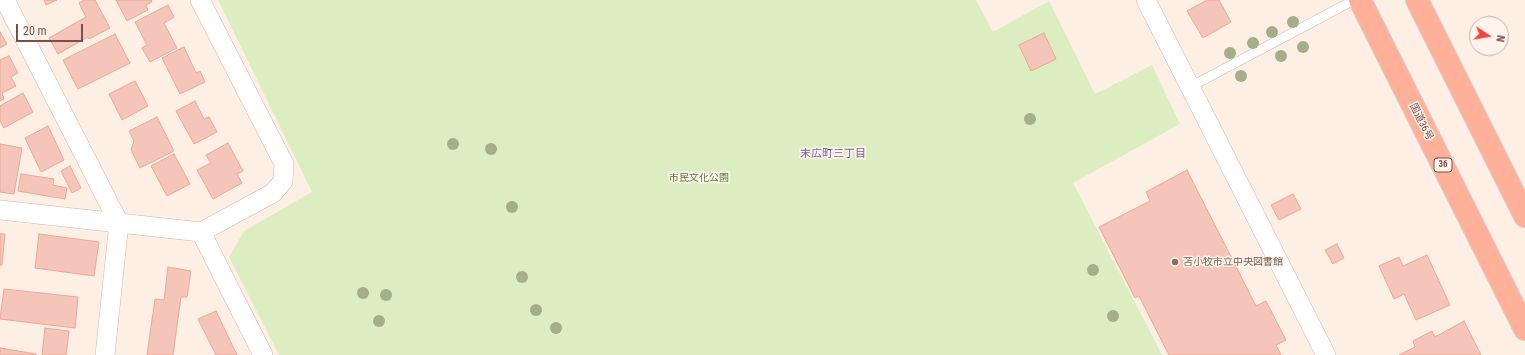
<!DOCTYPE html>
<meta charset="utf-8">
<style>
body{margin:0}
#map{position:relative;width:1525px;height:355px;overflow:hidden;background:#feefe4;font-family:"Roboto Condensed",sans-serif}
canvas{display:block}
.north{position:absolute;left:1469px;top:16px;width:40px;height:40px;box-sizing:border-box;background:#fff4ec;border:1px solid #c9b2aa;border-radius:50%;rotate:102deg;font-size:11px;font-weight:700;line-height:16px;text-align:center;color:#794f47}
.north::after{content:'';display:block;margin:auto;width:14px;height:18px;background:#f3433f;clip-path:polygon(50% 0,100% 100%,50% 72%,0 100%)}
.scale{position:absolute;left:16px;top:24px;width:67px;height:18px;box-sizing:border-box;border:2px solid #794f47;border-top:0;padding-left:5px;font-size:12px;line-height:14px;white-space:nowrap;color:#794f47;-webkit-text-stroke:3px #fff4ec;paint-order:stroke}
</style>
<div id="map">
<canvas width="1525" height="355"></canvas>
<div class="north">N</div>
<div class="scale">20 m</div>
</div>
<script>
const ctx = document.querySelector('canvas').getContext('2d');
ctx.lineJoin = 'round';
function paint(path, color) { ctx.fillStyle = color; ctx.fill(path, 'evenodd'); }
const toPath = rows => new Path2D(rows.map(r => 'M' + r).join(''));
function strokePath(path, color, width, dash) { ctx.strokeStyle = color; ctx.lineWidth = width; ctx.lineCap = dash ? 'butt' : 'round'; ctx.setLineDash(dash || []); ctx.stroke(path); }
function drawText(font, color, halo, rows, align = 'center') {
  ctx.font = font + ' "Roboto Condensed","Noto Sans JP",sans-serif'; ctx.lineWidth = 3; ctx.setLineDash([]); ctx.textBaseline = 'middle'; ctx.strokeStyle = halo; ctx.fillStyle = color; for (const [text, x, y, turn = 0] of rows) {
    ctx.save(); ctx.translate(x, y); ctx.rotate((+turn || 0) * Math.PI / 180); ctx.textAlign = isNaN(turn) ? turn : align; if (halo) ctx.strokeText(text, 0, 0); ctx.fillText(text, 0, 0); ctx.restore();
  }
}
const green = toPath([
 [218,0,976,0,993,32,1049,1,1095,94,1152,65,1180,124,1073,183,1162,355,279,355,229,257,244,231,312,192]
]);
const building = toPath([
 [44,0,57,0,46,5,44,0],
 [84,0,95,0,110,28,89,39,88,37,58,54,49,38,86,17,79,3,84,0],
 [116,0,151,0,152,2,146,5,148,10,127,21,116,0],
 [1207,0,1219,0,1231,22,1203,38,1187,11,1207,0],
 [168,5,174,17,164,23,177,48,150,62,142,48,147,45,135,22,168,5],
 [0,32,7,44,0,48,0,32],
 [1044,33,1056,59,1031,71,1019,45,1044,33],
 [115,34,130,63,78,89,63,60,115,34],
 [184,47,196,73,200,71,205,82,180,94,162,58,184,47],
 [9,56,18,73,11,77,16,86,2,93,4,99,0,101,0,60,9,56],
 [135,81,148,106,122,120,109,94,135,81],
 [23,93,33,112,4,128,0,121,0,106,23,93],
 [195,101,204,119,209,117,217,132,194,144,176,111,195,101],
 [157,117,174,151,140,168,131,150,134,141,129,131,157,117],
 [48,126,64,160,41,172,25,138,48,126],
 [228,143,243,171,237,174,242,183,213,199,197,170,211,163,206,155,228,143],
 [0,144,22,148,14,194,0,192,0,144],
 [174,154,190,184,167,196,151,166,174,154],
 [70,166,81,188,72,193,61,171,70,166],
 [1187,170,1256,306,1266,301,1286,340,1276,345,1281,355,1169,355,1139,296,1135,298,1099,227,1150,201,1146,192,1187,170],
 [21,174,54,179,53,185,67,188,65,199,18,191,21,174],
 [1293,194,1301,209,1279,220,1271,205,1293,194],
 [0,234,5,234,2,265,0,265,0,234],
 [39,234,99,242,94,276,35,268,39,234],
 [1337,244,1344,258,1333,264,1325,250,1337,244],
 [1427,255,1450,305,1416,320,1404,294,1394,299,1379,266,1399,257,1403,266,1427,255],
 [168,267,191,271,187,297,181,297,173,355,147,355,155,299,164,300,168,267],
 [4,289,78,297,75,328,0,319,4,289],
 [216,311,237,355,216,355,198,319,216,311],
 [1464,321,1481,355,1399,355,1415,347,1413,341,1432,331,1435,337,1464,321],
 [45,328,69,331,66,355,42,355,45,328],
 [0,348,36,354,36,355,0,355,0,348]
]);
const service = toPath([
 [1190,87,1354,0]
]);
const minor = toPath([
 [5,0,119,223,105,355],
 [1146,0,1326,355],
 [0,210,201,232,273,193,283,181,284,164,200,0],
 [201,232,263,355]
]);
const trunk = toPath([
 [1360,0,1525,329],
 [1417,0,1525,216]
]);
const trees = [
 [1293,22],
 [1272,32],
 [1253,43],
 [1303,47],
 [1230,53],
 [1281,56],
 [1241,76],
 [1030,119],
 [453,144],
 [491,149],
 [512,207],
 [1093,270],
 [522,277],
 [363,293],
 [386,295],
 [536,310],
 [1113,316],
 [379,321],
 [556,328]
];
const markers = [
 [1175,262,4,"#8d6e63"]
];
const shields = [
 [1443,165,18]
];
const shieldNames = [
 ["36",1443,165]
];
const streetNames = [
 ["国道36号",1421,122,63]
];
const parkNames = [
 ["市民文化公園",699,178]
];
const educationNames = [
 ["苫小牧市立中央図書館",1183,262]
];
const neighbourhoodNames = [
 ["末広町三丁目",833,154]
];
paint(green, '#dcedc1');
paint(building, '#f6c5b9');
strokePath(building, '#eaa798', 1);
strokePath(service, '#d3b6ac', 10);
strokePath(minor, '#d3b6ac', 20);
strokePath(trunk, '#d9cecb', 24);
strokePath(service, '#fff', 9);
strokePath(minor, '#fff', 19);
strokePath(trunk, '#feb198', 22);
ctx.fillStyle = '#a4af88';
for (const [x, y] of trees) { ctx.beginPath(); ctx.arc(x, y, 6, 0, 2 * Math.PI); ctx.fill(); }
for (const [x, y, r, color] of markers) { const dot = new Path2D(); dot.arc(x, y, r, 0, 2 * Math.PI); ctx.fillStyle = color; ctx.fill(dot); strokePath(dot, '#fff4ec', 1.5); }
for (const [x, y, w] of shields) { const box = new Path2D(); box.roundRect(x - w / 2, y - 7, w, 14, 3); ctx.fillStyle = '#fff4ec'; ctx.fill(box); strokePath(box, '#794f47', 1); }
drawText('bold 9px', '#794f47', null, shieldNames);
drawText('10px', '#794f47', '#fff4ec', streetNames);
drawText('10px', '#5a7a3c', '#fff4ec', parkNames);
drawText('10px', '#785e54', '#fff4ec', educationNames, 'left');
drawText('11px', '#7e629d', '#fff4ec', neighbourhoodNames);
</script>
